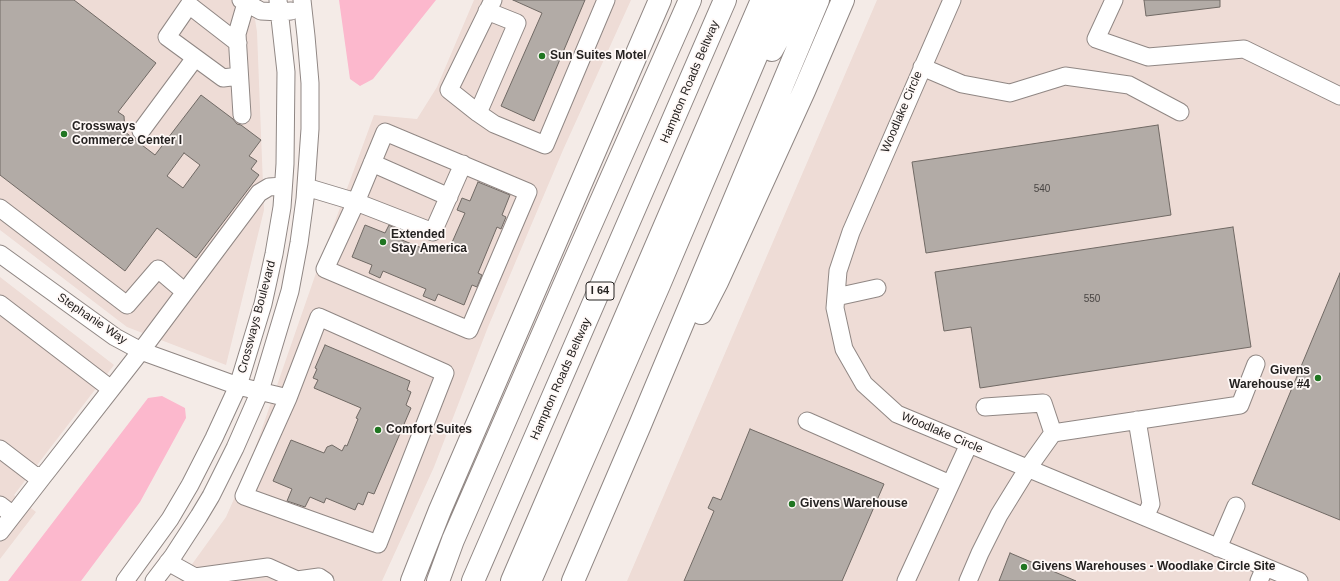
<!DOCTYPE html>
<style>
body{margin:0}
canvas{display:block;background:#f4ebe7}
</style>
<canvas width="1340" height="581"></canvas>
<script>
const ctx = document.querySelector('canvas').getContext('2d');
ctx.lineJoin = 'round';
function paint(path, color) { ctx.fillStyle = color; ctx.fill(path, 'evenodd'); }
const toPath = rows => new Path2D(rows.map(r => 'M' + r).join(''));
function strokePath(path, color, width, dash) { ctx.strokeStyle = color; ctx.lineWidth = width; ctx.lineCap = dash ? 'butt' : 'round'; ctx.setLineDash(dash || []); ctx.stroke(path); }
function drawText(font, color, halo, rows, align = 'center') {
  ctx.font = font + ' Arial,sans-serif'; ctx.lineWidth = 3.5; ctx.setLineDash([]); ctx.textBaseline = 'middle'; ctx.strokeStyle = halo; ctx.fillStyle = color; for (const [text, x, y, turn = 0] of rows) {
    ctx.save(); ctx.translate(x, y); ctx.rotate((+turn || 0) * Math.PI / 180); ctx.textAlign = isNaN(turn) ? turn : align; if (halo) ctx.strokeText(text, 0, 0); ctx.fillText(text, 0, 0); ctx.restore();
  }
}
const built = toPath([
 [0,0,252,0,257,32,264,210,226,365,127,327,0,230],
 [474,0,631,0,563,150,488,327,434,467,382,581,180,581,226,517,250,463,316,273,374,115,417,119,437,87],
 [877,0,1340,0,1340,581,627,581],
 [0,277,114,365,14,495,36,512,0,559]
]);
const water = toPath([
 [339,0,436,0,373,79,360,86,350,79],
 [162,396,185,408,186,418,140,502,81,581,8,581,148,398]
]);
const building = toPath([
 [0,0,74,0,156,63,118,112,124,116,125,132,155,155,201,95,233,119,237,124,241,125,261,140,249,156,257,161,251,169,259,175,196,258,157,228,125,271,0,175,0,0],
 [184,153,200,165,183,188,167,176,184,153],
 [513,0,585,0,534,121,501,106,542,13,513,0],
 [1144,0,1220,0,1220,7,1146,16,1144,0],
 [1158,125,1171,215,926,253,912,162,1158,125],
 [478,182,510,195,502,215,506,217,501,229,497,227,478,273,482,275,477,287,472,285,464,305,438,294,435,301,423,296,426,289,383,271,380,278,369,273,372,265,352,257,365,225,385,233,389,225,400,231,397,238,434,253,450,247,465,213,457,210,462,198,470,201,478,182],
 [1233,227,1251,347,980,388,971,327,944,331,935,272,1233,227],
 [1340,273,1340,520,1252,484,1340,273],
 [325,345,410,381,407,390,411,392,406,405,411,408,374,494,368,492,363,505,358,503,355,510,326,498,324,503,310,497,305,507,287,501,292,489,273,481,291,440,324,453,327,447,332,445,342,451,345,445,347,446,358,419,356,418,361,408,314,388,318,380,313,378,317,369,315,368,325,345],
 [750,429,884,484,842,581,684,581,714,511,708,508,713,497,721,500,750,429],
 [1010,553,1076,581,999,581,1010,553]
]);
const minor = toPath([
 [241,0,261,11,280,12,291,11],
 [493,0,449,90,478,113,494,124,545,145,606,0],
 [952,0,851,232,838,271,835,308,844,349,864,384,897,414,1299,581],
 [1114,0,1096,39,1148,57,1244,49,1340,96],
 [238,43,189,5,167,37,223,78,239,76],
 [922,67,962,84,1010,93,1065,76,1129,85,1180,112],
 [478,113,517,23,487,11],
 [242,115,237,34,246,3],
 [141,131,195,58],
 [385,132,528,192,469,330,325,269,356,202,385,132],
 [372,163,449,197],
 [306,187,356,202,433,232,463,164],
 [0,208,127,305,158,269,185,292,141,351,45,474,40,476,34,475,0,449],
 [0,254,115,337,141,351,238,386,288,398],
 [185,292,259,193,269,187,283,186],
 [836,297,877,288],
 [0,304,111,389],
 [319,317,445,373,378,544,244,496,288,398,319,317],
 [985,407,1043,403,1053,433],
 [1137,420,1151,504,1145,517],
 [807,421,950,484],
 [0,505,13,515],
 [0,532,48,470],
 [1218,548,1236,506],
 [168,562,195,577,268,567,297,580,319,577,325,581],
 [125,581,170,519,190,485,214,438,238,386,263,304,274,254,282,207,285,164,286,72,278,0],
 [154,581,173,556,199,516,211,496,235,448,260,391,290,291,299,243,305,199,310,129,310,83,306,36,302,0],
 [906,581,969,444],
 [968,581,980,553,999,515,1028,468,1053,433,1240,405,1256,364],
 [1259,581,1265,567]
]);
const highway = toPath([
 [772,50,800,0],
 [701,313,717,282,804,91,843,0],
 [412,581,440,510,660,0],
 [438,581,453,540,572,267,690,0],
 [473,581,725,0],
 [512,581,762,0],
 [530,581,659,285,780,0],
 [573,581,640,425,818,0]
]);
const markers = [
 [542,56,4,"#207622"],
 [64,134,4,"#207622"],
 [383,242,4,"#207622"],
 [1318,378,4,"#207622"],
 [378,430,4,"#207622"],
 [792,504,4,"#207622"],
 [1024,567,4,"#207622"]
];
const numberNames = [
 ["540",1042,189],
 ["550",1092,299]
];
const shields = [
 [600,291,28]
];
const shieldNames = [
 ["I 64",600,291]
];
const poiNames = [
 ["Sun Suites Motel",550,56],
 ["Crossways",72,127],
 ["Commerce Center I",72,141],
 ["Extended",391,235],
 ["Stay America",391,249],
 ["Givens",1310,371,"right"],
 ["Warehouse #4",1310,385,"right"],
 ["Comfort Suites",386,430],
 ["Givens Warehouse",800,504],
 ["Givens Warehouses - Woodlake Circle Site",1032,567]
];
const streetNames = [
 ["Hampton Roads Beltway",690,82,-67],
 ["Woodlake Circle",902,112,-67],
 ["Crossways Boulevard",257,317,-75],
 ["Stephanie Way",92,319,34],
 ["Hampton Roads Beltway",561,379,-66],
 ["Woodlake Circle",942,433,23]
];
paint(built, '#eedcd6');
paint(water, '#fcb8cd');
paint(building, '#b2aba6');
strokePath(building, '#716a65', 1);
strokePath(minor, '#908784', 19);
strokePath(highway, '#908784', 24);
strokePath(minor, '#fff', 17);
strokePath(highway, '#fff', 22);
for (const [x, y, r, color] of markers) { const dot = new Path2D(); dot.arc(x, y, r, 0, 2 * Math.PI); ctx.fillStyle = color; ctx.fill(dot); strokePath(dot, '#fff9f7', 1.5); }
drawText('10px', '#484442', null, numberNames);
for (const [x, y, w] of shields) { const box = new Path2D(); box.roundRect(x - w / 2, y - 9, w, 18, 3); ctx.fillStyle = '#fff9f7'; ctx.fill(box); strokePath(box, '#252221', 1); }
drawText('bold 11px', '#252221', null, shieldNames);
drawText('bold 12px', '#252221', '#fff9f7', poiNames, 'left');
drawText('12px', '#252221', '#fff9f7', streetNames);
</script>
